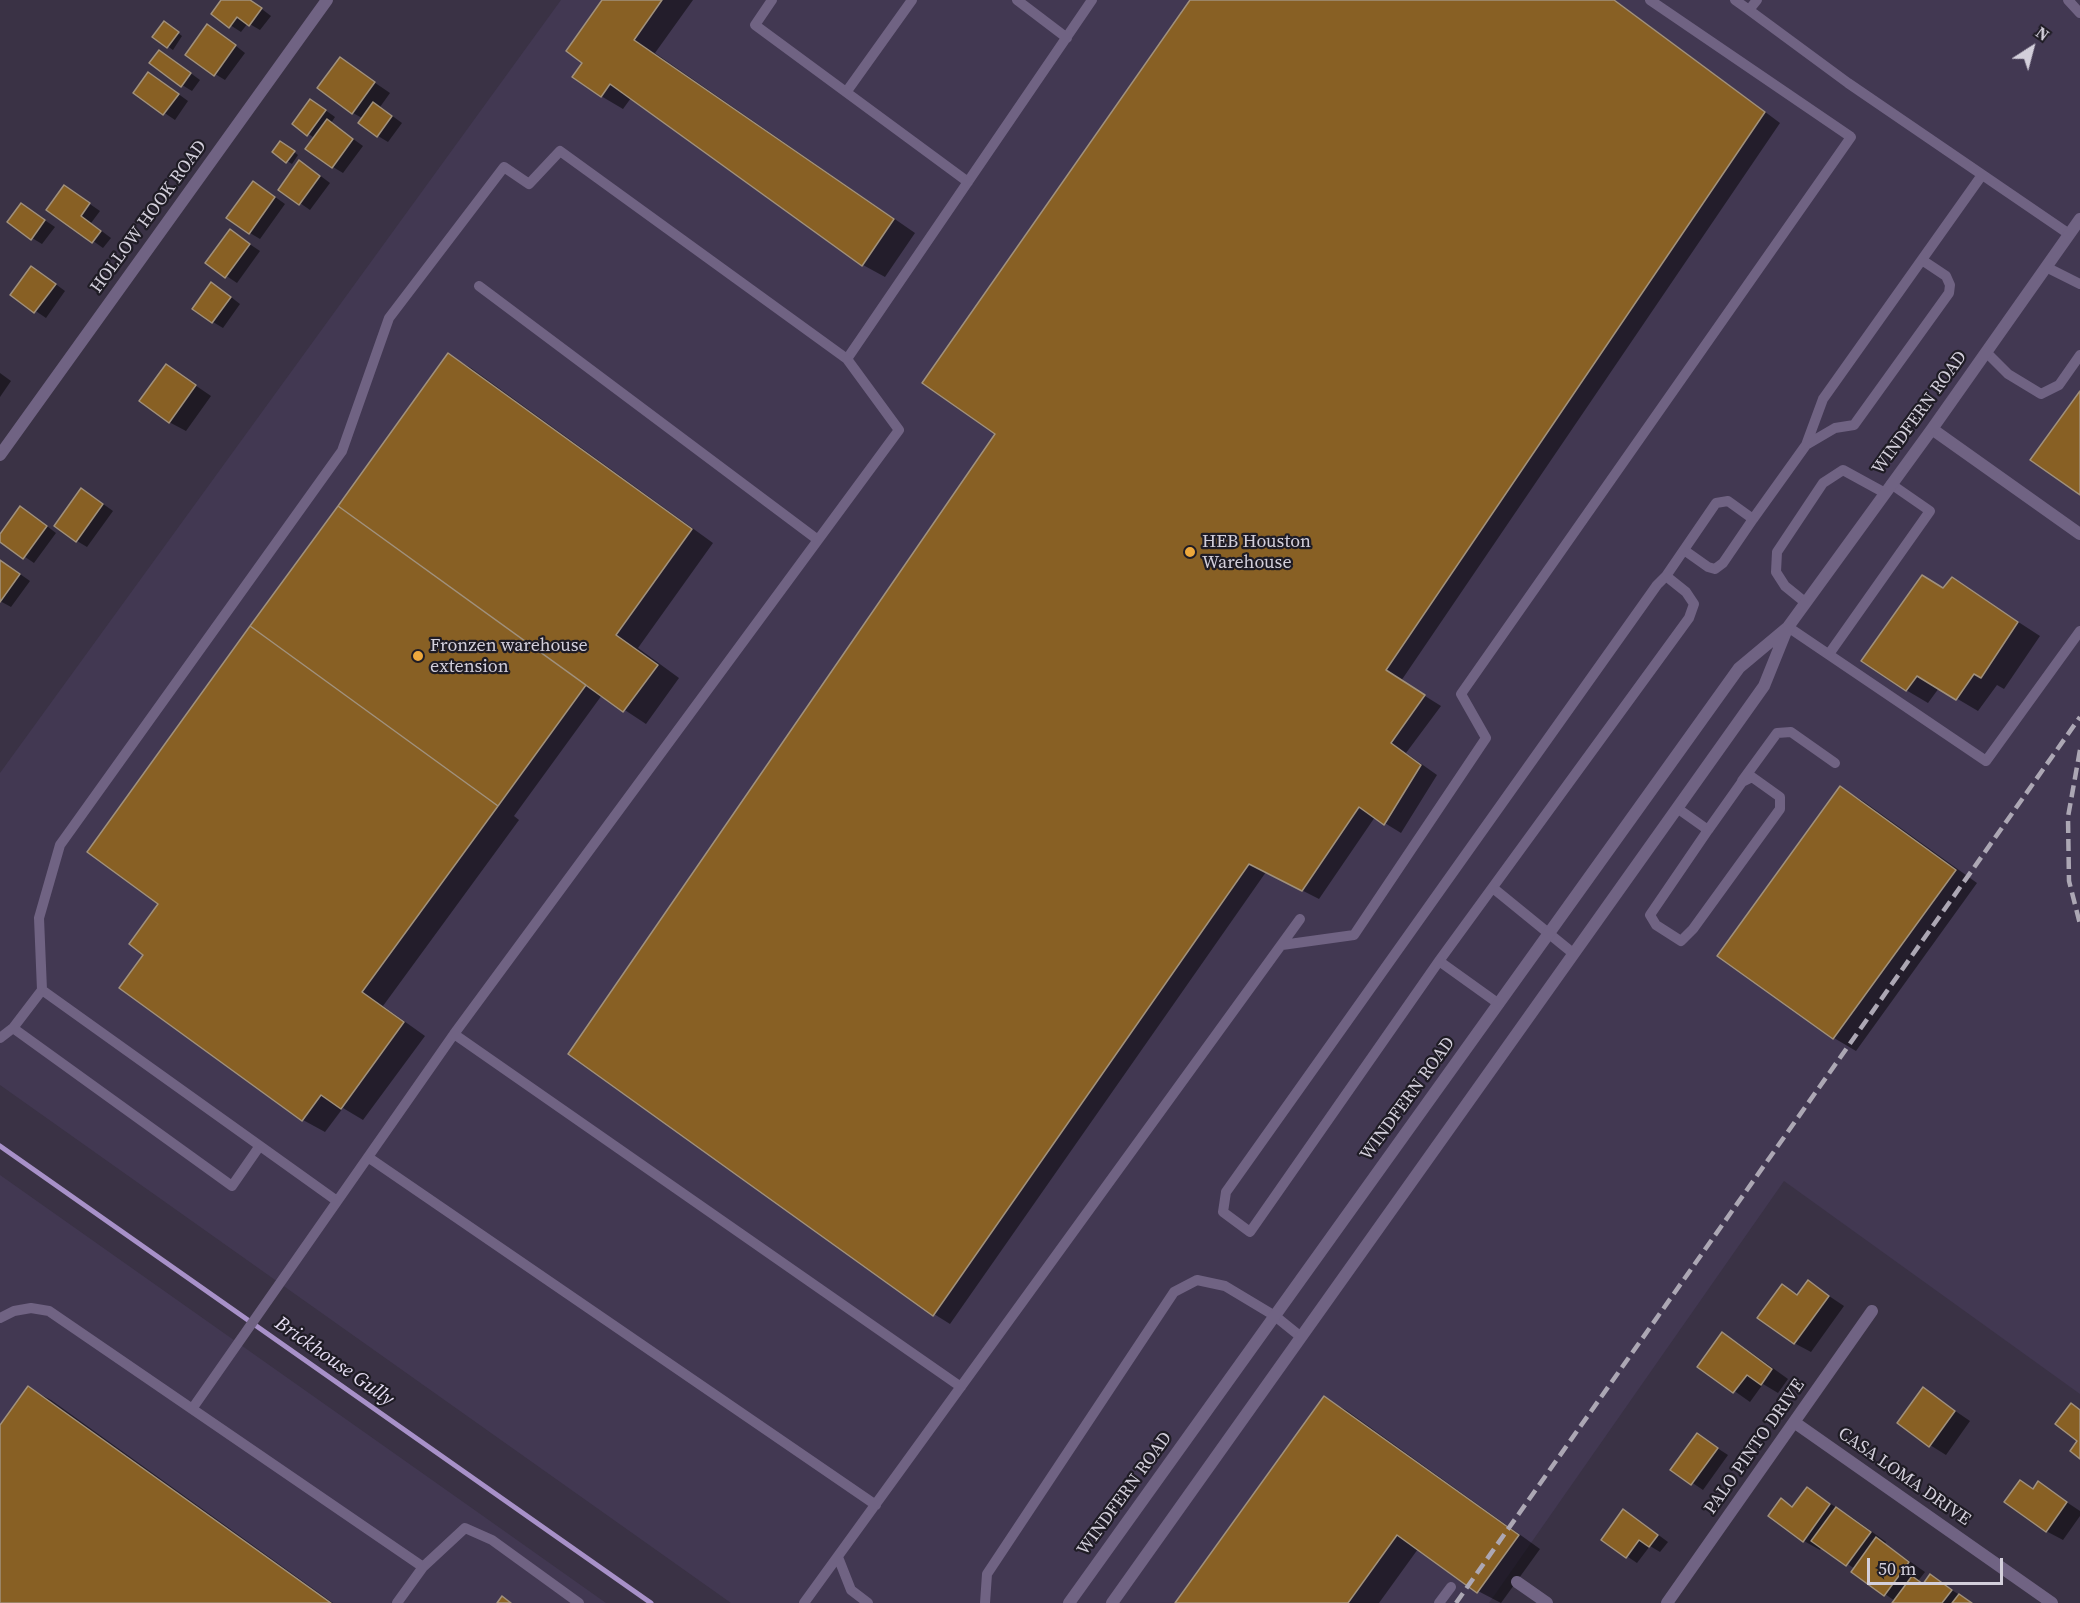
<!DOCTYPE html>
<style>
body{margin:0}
#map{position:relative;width:2080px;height:1603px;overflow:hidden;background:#3a3245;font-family:"Source Serif 4",serif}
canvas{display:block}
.north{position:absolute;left:2002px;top:18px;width:60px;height:60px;-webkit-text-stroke:4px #1f1c25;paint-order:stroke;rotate:36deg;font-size:16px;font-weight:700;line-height:24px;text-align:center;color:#d3cfdb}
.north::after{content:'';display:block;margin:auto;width:21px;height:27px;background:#d3cfdb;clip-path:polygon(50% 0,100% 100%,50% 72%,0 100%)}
.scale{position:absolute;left:1867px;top:1558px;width:136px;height:27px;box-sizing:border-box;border:3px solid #d3cfdb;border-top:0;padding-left:8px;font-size:18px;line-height:21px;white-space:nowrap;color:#d3cfdb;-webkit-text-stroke:4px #1f1c25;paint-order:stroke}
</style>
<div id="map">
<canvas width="2080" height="1603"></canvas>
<div class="north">N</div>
<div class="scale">50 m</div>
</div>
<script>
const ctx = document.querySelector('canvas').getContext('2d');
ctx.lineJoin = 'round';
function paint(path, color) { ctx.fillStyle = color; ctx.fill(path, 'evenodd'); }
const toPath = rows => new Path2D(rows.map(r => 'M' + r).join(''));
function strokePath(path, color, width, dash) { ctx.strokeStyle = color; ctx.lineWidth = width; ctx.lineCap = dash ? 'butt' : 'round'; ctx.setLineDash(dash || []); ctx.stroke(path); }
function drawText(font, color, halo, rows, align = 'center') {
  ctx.font = font + ' "Source Serif 4",serif'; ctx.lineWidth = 4.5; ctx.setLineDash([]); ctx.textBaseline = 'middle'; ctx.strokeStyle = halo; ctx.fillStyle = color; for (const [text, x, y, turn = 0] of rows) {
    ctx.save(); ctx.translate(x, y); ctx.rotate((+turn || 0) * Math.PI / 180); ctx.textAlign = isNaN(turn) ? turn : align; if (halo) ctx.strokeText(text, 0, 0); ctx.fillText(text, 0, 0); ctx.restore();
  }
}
const built = toPath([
 [561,0,2080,0,2080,1394,1784,1181,1489,1603,731,1603,0,1085,0,773],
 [0,1175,476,1511,606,1603,0,1603]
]);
const shadow = toPath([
 [223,0,250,0,271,16,260,30,248,23,241,32,213,14],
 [604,0,693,0,655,53,915,233,885,277,863,265,631,98,623,109,601,96,585,63],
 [1192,0,1615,0,1780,123,1401,681,1441,706,1406,753,1437,775,1401,833,1375,817,1319,899,1266,872,950,1324,934,1314,997,433],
 [169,26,182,36,173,50,154,37],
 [218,32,245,53,225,80,215,74],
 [170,58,200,80,192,91,182,85],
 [340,59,390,93,380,107,402,123,388,142,378,136,362,118,353,113],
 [159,80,188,101,175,120,135,93],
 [321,107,335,117,331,123,363,146,343,173,333,167,315,138,308,134],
 [285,145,298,155,292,164,287,161],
 [310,168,330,183,310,210,280,189],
 [65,187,100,211,91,223,111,238,103,248,48,209],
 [264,189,285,204,260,239,250,233],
 [22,205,55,227,42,244,32,238],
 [230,231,260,251,237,283,207,263],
 [42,274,65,291,46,318,12,295],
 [222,290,240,304,223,328,213,322],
 [449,355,471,368,713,543,638,648,679,678,646,724,602,695,514,816,519,820,383,1006,425,1036,363,1120,343,1108,325,1132,303,1120,121,988,146,954,160,904],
 [167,366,211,396,186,431,169,422],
 [0,373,11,381,0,397],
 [92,496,113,511,87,547,77,541],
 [31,514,56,533,34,563,0,540,0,536],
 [0,560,30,581,11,607,0,601],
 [1952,579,2040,636,2004,689,1997,685,1978,711,1939,688,1928,703,1906,690,1943,589],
 [1841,788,1863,801,1977,883,1856,1051,1834,1038,1720,955],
 [1808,1282,1844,1306,1811,1352,1794,1343,1782,1286,1799,1295],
 [1722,1334,1738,1343,1788,1379,1778,1393,1763,1384,1750,1402,1699,1366],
 [29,1388,51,1400,333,1603,0,1603,0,1428],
 [1923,1389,1970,1421,1946,1455,1930,1445],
 [1324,1398,1346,1410,1540,1549,1501,1603,1478,1591,1418,1549,1379,1603,1177,1603],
 [1697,1435,1728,1455,1703,1490,1672,1469],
 [2038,1483,2080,1511,2080,1516,2063,1540,2046,1531,2034,1490],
 [1807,1489,1853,1518,1886,1542,1885,1544,1925,1572,1918,1581,1924,1585,1930,1576,1972,1603,1894,1603,1895,1601,1853,1572,1855,1569,1822,1547,1820,1550,1804,1541,1781,1500,1794,1507],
 [1634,1517,1668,1542,1660,1552,1650,1546,1637,1563,1603,1540]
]);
const stream = toPath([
 [0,1146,651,1603]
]);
const building = toPath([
 [221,0,250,0,262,8,249,26,237,17,229,28,211,14,221,0],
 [602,0,662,0,634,40,894,219,862,266,610,84,601,97,572,77,582,63,566,51,602,0],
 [1190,0,1614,0,1765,112,1386,670,1425,695,1391,743,1421,765,1384,825,1359,807,1302,891,1249,864,933,1316,568,1054,995,434,922,383,1190,0],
 [164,21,179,32,167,48,152,37,164,21],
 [207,24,236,45,214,76,185,55,207,24],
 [159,50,191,73,181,87,149,63,159,50],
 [340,57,375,82,352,114,317,88,340,57],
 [148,72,179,94,163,115,133,93,148,72],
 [310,99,326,110,307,136,292,124,310,99],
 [373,102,392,116,377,137,358,123,373,102],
 [327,119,353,139,332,168,305,149,327,119],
 [280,141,295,151,286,163,272,152,280,141],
 [299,160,320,176,299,205,278,190,299,160],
 [253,181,275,197,249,234,226,218,253,181],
 [64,185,90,203,81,216,101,231,92,243,46,210,64,185],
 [21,203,45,220,31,240,7,222,21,203],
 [230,229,250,244,225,278,205,263,230,229],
 [31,266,56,284,34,313,10,295,31,266],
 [211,282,231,297,212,323,192,309,211,282],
 [448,353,692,529,616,635,658,665,623,712,338,506,448,353],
 [166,364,196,385,169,423,139,401,166,364],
 [2080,391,2080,495,2030,460,2080,391],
 [81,488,103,504,76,542,54,526,81,488],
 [20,506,47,526,23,559,0,542,0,534,20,506],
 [338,506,586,685,498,806,250,626,338,506],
 [0,560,20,574,0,602,0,560],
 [1922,575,1943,588,1952,577,2018,622,1981,678,1974,674,1956,700,1917,676,1906,691,1861,661,1922,575],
 [250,626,498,806,362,992,404,1022,341,1109,321,1095,302,1121,119,988,143,955,129,944,158,904,87,852,250,626],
 [1840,786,1956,870,1833,1039,1717,956,1840,786],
 [1808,1280,1829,1296,1794,1344,1757,1318,1782,1284,1797,1295,1808,1280],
 [1722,1332,1772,1369,1761,1385,1747,1375,1733,1393,1697,1367,1722,1332],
 [28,1386,331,1603,0,1603,0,1425,28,1386],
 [1923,1387,1955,1411,1929,1447,1897,1423,1923,1387],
 [1324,1396,1519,1535,1477,1593,1397,1535,1348,1603,1175,1603,1324,1396],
 [2071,1403,2080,1410,2080,1459,2070,1451,2077,1441,2055,1424,2071,1403],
 [1697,1433,1718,1448,1691,1485,1670,1470,1697,1433],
 [2020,1480,2033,1489,2038,1481,2067,1502,2046,1532,2004,1502,2020,1480],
 [1807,1487,1830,1504,1803,1542,1768,1516,1781,1498,1792,1507,1807,1487],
 [1836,1507,1871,1532,1846,1566,1811,1541,1836,1507],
 [1623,1509,1658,1535,1649,1547,1639,1540,1626,1558,1601,1540,1623,1509],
 [1876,1537,1909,1562,1884,1596,1851,1572,1876,1537],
 [1930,1574,1952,1590,1942,1603,1892,1603,1912,1576,1923,1584,1930,1574],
 [1959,1594,1972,1603,1952,1603,1959,1594],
 [502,1596,511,1603,497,1603,502,1596]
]);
const service = toPath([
 [772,0,755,25,968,182],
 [1017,0,1067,38],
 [1735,0,1749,10,1757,0],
 [2068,0,2080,13],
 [1749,10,1848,83,2069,234],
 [847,91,912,0],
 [2046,267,2080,284],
 [479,286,818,540],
 [1986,352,2008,374,2041,394,2059,385,2080,355],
 [1806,445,1835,428,1854,425,1949,293,1950,285,1946,276,1922,260],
 [1684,550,1708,567,1715,569,1723,563,1753,519],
 [1666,576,1686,592,1694,604,1689,618,1439,961,1250,1232,1223,1212,1226,1192,1657,585,1666,576,1716,503,1728,501,1753,519,1806,445,1823,399,1982,175],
 [1806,603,1785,586,1776,572,1777,552,1823,483,1843,470,1885,493],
 [1788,627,1986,761,2080,631],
 [1829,654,1930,511,1891,484],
 [1742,781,1777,733,1791,732,1835,763],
 [1677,808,1708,830,1650,915,1656,925,1681,941,1693,929,1780,809,1780,797,1752,777,1742,782,1708,830],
 [1493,888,1574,954],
 [1282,945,1354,935,1486,738,1461,694,1851,137,1650,0],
 [1439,961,1499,1004],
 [42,990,337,1201],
 [13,1028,42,990,39,918,60,845,342,451,389,318,504,167,529,184,560,151,847,359,1092,0],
 [454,1034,961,1387],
 [0,1038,13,1028,232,1186,259,1147],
 [368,1157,876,1505],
 [0,1318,14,1311,31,1308,49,1311,423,1567,465,1528,492,1540,579,1603],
 [192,1409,454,1034,899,430,847,359],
 [838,1557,851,1590,868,1603],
 [397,1603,423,1567],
 [804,1603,1300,919],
 [985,1603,987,1574,1174,1292,1197,1280,1225,1286,1275,1316,1301,1337],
 [1439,1603,1451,1587]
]);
const minor = toPath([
 [0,455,327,0],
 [1794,1422,2052,1603],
 [1517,1582,1547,1603],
 [1667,1603,1872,1311]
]);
const tertiary = toPath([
 [1932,429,2080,534],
 [1069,1603,1739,668,1788,627,1932,429,2080,219],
 [1112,1603,1764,686,1787,629]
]);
const rail = toPath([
 [2080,750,2068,817,2069,881,2080,924],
 [1456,1603,2080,717]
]);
const markers = [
 [1190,552,6,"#eda83c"],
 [418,656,6,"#eda83c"]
];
const streetNames = [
 ["HOLLOW HOOK ROAD",149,217,-54],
 ["WINDFERN ROAD",1920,413,-54],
 ["WINDFERN ROAD",1408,1099,-54],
 ["PALO PINTO DRIVE",1755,1447,-55],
 ["CASA LOMA DRIVE",1904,1477,35],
 ["WINDFERN ROAD",1125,1494,-54]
];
const poiNames = [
 ["HEB Houston",1202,542],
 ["Warehouse",1202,563],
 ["Fronzen warehouse",430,646],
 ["extension",430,667]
];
const waterNames = [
 ["Brickhouse Gully",334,1362,35]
];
paint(built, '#423852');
paint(shadow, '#0007');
strokePath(stream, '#a891c9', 5);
paint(building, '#886024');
strokePath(building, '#a1917c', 1.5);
strokePath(service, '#706383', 10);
strokePath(minor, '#706383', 12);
strokePath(tertiary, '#706383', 12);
strokePath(rail, '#aca7b4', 4.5, [12, 6]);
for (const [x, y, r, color] of markers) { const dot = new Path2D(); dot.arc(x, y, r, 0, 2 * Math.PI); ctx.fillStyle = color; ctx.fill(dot); strokePath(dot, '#1f1c25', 2); }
drawText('18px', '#d3cfdb', '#1f1c25', streetNames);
drawText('18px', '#d3cfdb', '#1f1c25', poiNames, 'left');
drawText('italic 20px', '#e5ddf2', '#1f1c25', waterNames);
</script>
